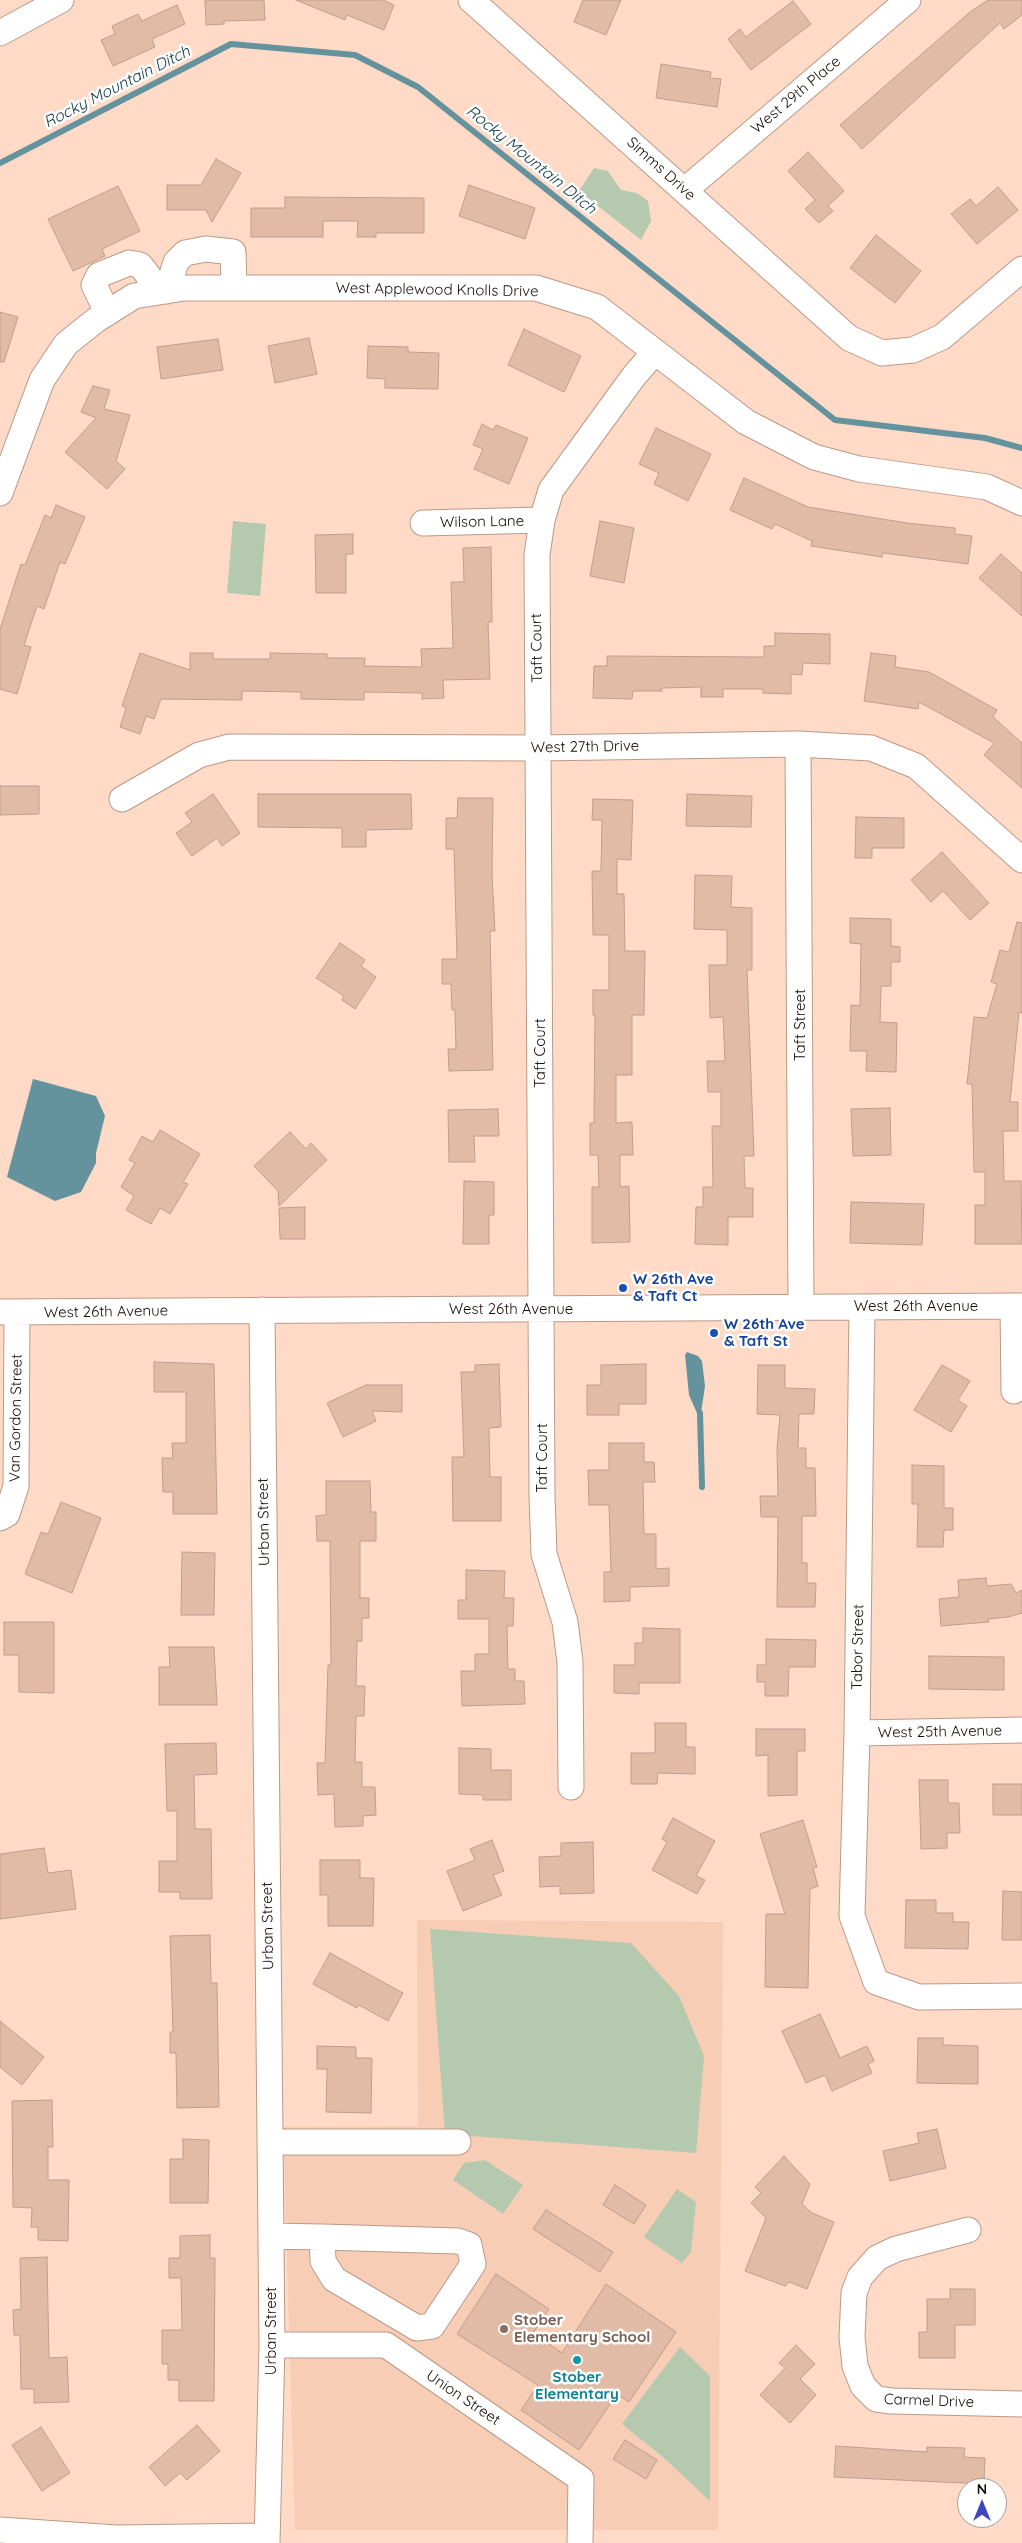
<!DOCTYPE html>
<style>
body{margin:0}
#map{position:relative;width:1022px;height:2543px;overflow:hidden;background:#ffdac7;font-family:Quicksand,sans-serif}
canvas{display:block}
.north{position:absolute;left:957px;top:2478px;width:50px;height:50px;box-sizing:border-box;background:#fff;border:1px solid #a29e9b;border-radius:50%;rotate:0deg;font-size:14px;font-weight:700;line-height:20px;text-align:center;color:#170c06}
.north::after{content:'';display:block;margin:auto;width:18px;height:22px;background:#4047bc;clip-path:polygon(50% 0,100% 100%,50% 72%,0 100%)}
</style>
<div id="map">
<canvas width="1022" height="2543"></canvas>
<div class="north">N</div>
</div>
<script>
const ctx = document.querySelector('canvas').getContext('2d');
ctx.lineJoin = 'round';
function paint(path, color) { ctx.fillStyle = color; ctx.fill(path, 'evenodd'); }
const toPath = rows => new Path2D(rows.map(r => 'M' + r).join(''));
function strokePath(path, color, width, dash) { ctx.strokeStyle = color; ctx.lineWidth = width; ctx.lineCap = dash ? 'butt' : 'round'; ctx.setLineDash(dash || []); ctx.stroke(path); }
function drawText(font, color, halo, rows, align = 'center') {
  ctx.font = font + ' Quicksand,sans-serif'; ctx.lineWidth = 5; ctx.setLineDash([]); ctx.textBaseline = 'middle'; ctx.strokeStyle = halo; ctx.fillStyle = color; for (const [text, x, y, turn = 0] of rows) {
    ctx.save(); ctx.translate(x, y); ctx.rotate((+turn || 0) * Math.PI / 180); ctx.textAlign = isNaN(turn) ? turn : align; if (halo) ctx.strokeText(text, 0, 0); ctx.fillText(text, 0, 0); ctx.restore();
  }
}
const built = toPath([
 [417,1920,723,1922,718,2530,295,2530,283,2127,418,2126]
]);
const green = toPath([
 [594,168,608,171,621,190,637,193,648,201,651,221,641,240,579,191],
 [233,521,266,524,260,596,227,593],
 [430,1929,631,1943,679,1996,704,2056,696,2153,445,2134],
 [485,2160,523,2185,503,2214,453,2180,464,2163],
 [677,2189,696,2202,691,2252,682,2263,644,2237],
 [680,2347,710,2376,710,2501,664,2458,622,2424]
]);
const water = toPath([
 [33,1079,96,1096,105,1116,96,1153,96,1163,81,1192,55,1201,7,1177],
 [687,1352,698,1356,702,1361,705,1386,700,1420,689,1395,685,1355]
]);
const stream = toPath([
 [0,163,231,44,355,55,418,87,835,420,985,438,1022,448],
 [700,1413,702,1487]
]);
const building = toPath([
 [205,0,264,0,265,20,224,21,224,24,206,25,205,0],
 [296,0,383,0,394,5,384,30,347,15,345,20,296,0],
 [583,0,621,0,606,35,574,22,583,0],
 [988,0,1022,0,1022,15,1004,29,1000,23,862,149,840,125,970,12,988,0],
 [793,1,811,24,751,70,728,39,740,29,746,37,793,1],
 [177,5,185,24,152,39,155,47,113,66,101,40,115,34,112,26,138,14,142,21,177,5],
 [661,64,711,72,710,78,721,79,717,107,656,98,661,64],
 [808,152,844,191,828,206,833,211,819,223,805,209,815,200,788,171,808,152],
 [216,159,241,173,212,222,206,210,167,210,167,185,201,185,216,159],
 [469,185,535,208,525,239,459,216,469,185],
 [118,186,140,231,102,249,105,256,73,271,48,219,118,186],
 [998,187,1018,210,977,244,951,214,970,199,976,206,998,187],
 [285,197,424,198,424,233,376,233,376,237,357,237,358,221,323,221,323,237,251,237,251,208,285,208,285,197],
 [876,235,921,271,895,303,850,268,876,235],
 [0,312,18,317,4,362,0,362,0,312],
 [524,329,581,356,564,392,508,365,524,329],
 [309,338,317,374,275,383,268,346,309,338],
 [218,339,223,370,161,379,157,347,218,339],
 [368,346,408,347,408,352,439,353,438,389,385,388,385,379,367,378,368,346],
 [93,386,110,390,104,409,130,415,116,461,125,469,107,489,65,452,96,418,81,412,93,386],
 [482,424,493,430,496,425,528,438,509,484,474,469,483,449,473,445,482,424],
 [656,428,711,454,688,501,654,484,659,473,639,464,656,428],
 [744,478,808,507,907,523,955,528,955,534,972,536,968,564,883,553,882,557,811,546,812,541,775,524,772,529,730,510,744,478],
 [56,505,85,517,65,564,60,562,44,609,37,606,24,645,31,647,17,694,0,689,0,629,21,564,25,565,45,515,51,518,56,505],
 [600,521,634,528,624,583,590,576,600,521],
 [353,534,353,554,346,554,346,593,316,593,315,535,353,534],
 [491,547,492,622,488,622,490,679,443,680,444,698,422,699,422,693,364,692,364,700,301,699,301,692,242,691,242,700,161,699,154,719,146,716,140,734,120,727,126,708,122,706,140,653,190,670,190,653,213,653,213,659,270,659,270,653,327,654,327,658,365,658,364,666,422,667,421,649,453,648,451,582,464,582,463,548,491,547],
 [1001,554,1022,573,1022,616,979,578,1001,554],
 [775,633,830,634,830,664,803,663,802,675,791,674,791,694,763,693,763,689,723,689,723,697,701,697,701,687,662,688,662,691,633,691,632,699,593,698,594,666,607,666,607,656,764,657,764,646,775,646,775,633],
 [871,653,896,656,895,667,929,672,997,710,993,717,1022,743,1022,788,984,755,994,743,919,702,918,709,864,701,871,653],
 [0,786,39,786,39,814,0,815,0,786],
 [213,794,240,833,222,846,217,838,192,856,176,833,192,822,185,813,213,794],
 [258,794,411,794,412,829,366,830,366,847,342,847,342,828,258,827,258,794],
 [687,794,752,796,751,827,686,826,687,794],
 [458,798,493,798,492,874,495,931,490,931,493,1070,449,1071,448,1049,456,1049,455,1010,452,1010,451,984,442,984,442,959,457,959,454,849,446,849,446,818,457,818,458,798],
 [593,799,633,800,631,860,617,859,617,894,624,894,625,951,645,951,644,1015,632,1015,632,1075,616,1075,616,1123,632,1122,633,1155,620,1155,620,1187,629,1186,630,1242,592,1243,592,1187,599,1187,598,1155,590,1155,590,1123,594,1123,595,1015,593,1015,593,990,609,990,609,935,593,935,592,871,601,871,602,820,592,820,593,799],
 [856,817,904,818,904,848,872,848,872,858,855,858,856,817],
 [942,852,989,903,970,920,943,891,931,902,911,880,942,852],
 [695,875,732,876,731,907,752,908,752,970,747,970,754,1156,744,1156,745,1188,753,1188,753,1217,728,1217,728,1245,695,1244,696,1207,703,1207,703,1187,713,1187,712,1126,721,1126,721,1092,708,1092,707,1061,725,1061,723,1017,710,1018,709,965,727,965,727,930,694,929,695,875],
 [850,918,891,919,891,946,900,947,900,962,891,962,891,986,881,986,880,1022,897,1023,896,1072,866,1071,867,1051,850,1051,851,1005,860,1006,861,944,850,943,850,918],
 [1017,922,1022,923,1022,1013,1019,1012,1010,1102,1018,1102,1018,1131,1003,1131,1004,1181,1021,1181,1022,1244,975,1244,975,1205,985,1205,985,1172,974,1172,972,1084,967,1084,974,1017,987,1018,997,984,991,982,1000,950,1009,952,1017,922],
 [340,943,365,960,361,966,376,977,355,1009,342,1000,344,996,316,978,340,943],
 [890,1108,891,1155,853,1156,851,1109,890,1108],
 [498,1109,499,1136,474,1136,475,1162,449,1162,448,1110,498,1109],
 [160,1130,200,1154,183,1182,188,1184,170,1214,160,1208,151,1224,126,1210,134,1196,121,1187,135,1163,129,1160,142,1136,153,1142,160,1130],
 [290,1132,306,1149,311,1143,327,1160,279,1206,278,1191,254,1166,290,1132],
 [464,1181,494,1182,494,1215,489,1215,489,1244,463,1244,464,1181],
 [851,1202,924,1204,922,1245,850,1243,851,1202],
 [305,1207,305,1239,280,1239,279,1208,305,1207],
 [154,1362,214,1364,217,1514,173,1514,173,1492,163,1492,162,1458,173,1458,172,1443,186,1443,186,1392,154,1392,154,1362],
 [499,1364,501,1427,489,1428,490,1477,501,1477,501,1521,453,1521,452,1457,464,1457,461,1372,475,1372,475,1365,499,1364],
 [646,1364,646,1404,619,1404,619,1415,587,1415,587,1385,601,1385,601,1365,646,1364],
 [758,1365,785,1365,785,1388,815,1389,814,1414,799,1414,798,1448,806,1448,806,1468,815,1468,816,1516,802,1516,802,1563,807,1563,807,1583,816,1583,815,1607,777,1607,778,1517,761,1517,760,1496,778,1496,777,1449,780,1415,757,1414,758,1365],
 [942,1365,970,1381,958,1400,967,1406,951,1432,914,1410,942,1365],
 [366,1385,402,1385,402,1412,372,1411,376,1421,343,1437,327,1403,366,1385],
 [609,1443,644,1443,644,1462,654,1462,655,1482,643,1482,644,1534,656,1534,656,1569,669,1568,669,1586,630,1587,630,1601,604,1602,604,1572,611,1572,609,1505,589,1505,588,1470,609,1470,609,1443],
 [912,1465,944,1466,944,1508,953,1508,953,1530,944,1530,943,1547,917,1547,918,1504,912,1504,912,1465],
 [326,1481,370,1481,371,1512,376,1512,376,1541,360,1541,360,1598,369,1598,369,1618,362,1618,362,1641,357,1641,356,1686,365,1686,364,1716,356,1716,355,1762,362,1762,362,1787,375,1787,376,1815,363,1816,363,1826,335,1827,334,1794,318,1795,317,1763,325,1763,328,1665,331,1665,330,1541,317,1541,316,1516,326,1515,326,1481],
 [61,1502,101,1518,72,1593,25,1574,41,1532,48,1534,61,1502],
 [182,1552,215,1553,214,1615,181,1615,182,1552],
 [466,1570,505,1571,504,1598,514,1598,513,1626,507,1626,508,1669,515,1669,515,1681,524,1681,525,1704,462,1706,461,1671,475,1671,475,1654,489,1654,489,1619,458,1619,458,1600,466,1600,466,1570],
 [986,1578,987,1586,1011,1584,1016,1593,1022,1590,1022,1613,1008,1617,988,1619,989,1622,941,1626,939,1599,959,1597,958,1580,986,1578],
 [4,1622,54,1622,54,1693,19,1692,19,1655,4,1655,4,1622],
 [643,1628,680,1629,680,1683,639,1683,639,1694,614,1693,614,1665,635,1665,635,1643,643,1643,643,1628],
 [766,1639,816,1640,815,1667,789,1667,788,1696,765,1696,765,1682,757,1682,757,1665,766,1665,766,1639],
 [169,1647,214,1647,217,1705,159,1705,159,1667,170,1667,169,1647],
 [929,1656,1004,1657,1004,1690,929,1689,929,1656],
 [655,1723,686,1723,686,1747,695,1747,695,1774,658,1773,657,1784,631,1784,631,1753,655,1753,655,1723],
 [756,1729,805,1729,805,1751,797,1751,797,1795,768,1796,768,1755,756,1756,756,1729],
 [216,1743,217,1774,194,1775,195,1829,211,1829,212,1899,180,1899,180,1892,159,1892,159,1861,177,1861,177,1811,167,1811,165,1744,216,1743],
 [459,1748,491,1749,491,1770,511,1770,511,1800,483,1800,483,1795,459,1794,459,1748],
 [919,1780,948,1780,948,1803,959,1803,960,1833,947,1833,947,1848,921,1849,919,1780],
 [993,1784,1022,1784,1022,1815,993,1815,993,1784],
 [673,1818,715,1841,696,1876,705,1880,697,1894,652,1870,667,1842,662,1839,673,1818],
 [803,1820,817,1867,813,1868,818,1886,810,1889,808,1988,765,1987,766,1914,785,1914,760,1834,803,1820],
 [492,1840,504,1871,493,1875,502,1895,463,1911,447,1871,475,1860,470,1849,492,1840],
 [593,1842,594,1893,560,1894,560,1886,540,1887,539,1857,561,1856,561,1843,593,1842],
 [44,1848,48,1873,71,1870,76,1909,0,1919,0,1854,44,1848],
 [320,1860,360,1860,360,1878,374,1878,373,1926,328,1926,328,1895,320,1895,320,1860],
 [1003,1891,1022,1892,1022,1940,1002,1940,1003,1891],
 [906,1900,936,1900,936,1913,953,1913,953,1922,969,1922,968,1949,905,1948,906,1900],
 [210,1935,211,1983,217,1983,219,2107,177,2108,176,2053,170,2053,170,2032,173,2032,170,1936,210,1935],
 [330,1953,403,1993,388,2021,359,2005,357,2008,313,1984,330,1953],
 [820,2014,840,2058,867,2046,874,2061,868,2064,872,2073,832,2091,825,2075,806,2083,782,2031,820,2014],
 [0,2021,44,2057,22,2085,0,2067,0,2021],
 [918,2038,943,2038,943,2045,978,2046,978,2084,917,2083,918,2038],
 [317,2046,356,2047,356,2058,372,2058,371,2113,326,2112,327,2069,317,2069,317,2046],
 [52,2100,53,2147,48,2147,48,2180,69,2180,68,2241,38,2240,38,2227,31,2227,32,2208,13,2207,12,2101,52,2100],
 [937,2129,946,2168,890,2181,883,2151,919,2143,917,2133,937,2129],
 [183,2139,209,2140,208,2203,170,2203,170,2159,183,2159,183,2139],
 [784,2156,810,2184,802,2204,812,2213,834,2222,807,2289,789,2282,785,2286,745,2271,766,2218,751,2203,761,2193,755,2187,784,2156],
 [615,2185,646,2205,634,2224,603,2205,615,2185],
 [546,2210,613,2252,600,2272,533,2229,546,2210],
 [210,2235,210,2258,215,2258,214,2401,179,2401,179,2380,168,2380,168,2364,162,2364,162,2330,182,2330,181,2278,169,2278,169,2258,180,2258,180,2236,210,2235],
 [47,2257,49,2358,67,2357,69,2402,34,2403,34,2389,21,2389,20,2335,14,2335,13,2310,21,2309,20,2258,47,2257],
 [496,2274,549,2309,533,2333,562,2353,606,2284,676,2332,629,2402,617,2394,579,2450,521,2410,538,2385,457,2334,496,2274],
 [950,2289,975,2289,975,2325,955,2325,955,2358,919,2358,919,2332,927,2332,927,2299,950,2299,950,2289],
 [796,2345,815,2364,800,2379,816,2395,790,2423,760,2395,785,2368,779,2363,796,2345],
 [197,2425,220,2451,187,2480,180,2473,165,2486,149,2467,197,2425],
 [41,2427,70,2473,42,2491,12,2445,41,2427],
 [625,2440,657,2460,646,2479,613,2459,625,2440],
 [836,2446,927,2452,927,2447,965,2448,964,2457,985,2458,984,2484,834,2477,836,2446]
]);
const minor = toPath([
 [471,0,849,338,882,353,913,350,942,337,1022,269],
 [0,33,61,0],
 [685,190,908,0],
 [167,291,176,262,185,253,206,249,233,252,234,288],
 [107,312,94,285,99,275,129,263,140,265,148,275,154,293],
 [0,493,42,380,66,344,96,320,134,296,184,288,536,288,597,307,746,422,814,457,859,469,987,487,1022,503],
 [423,523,542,520],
 [798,744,801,1307],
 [122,799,199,755,229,747,538,748,798,744,871,748,916,766,1022,860],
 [1013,1306,1014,1391],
 [862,1307,857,1733,852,1916,876,1982,919,1997,1022,1996],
 [262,1310,272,2345,267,2543],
 [0,1312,1022,1306],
 [0,1518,7,1514,16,1486,17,1313],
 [857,1733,1022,1730],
 [571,1787,570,1662,565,1622,544,1554,542,1496,537,555,542,520,551,490,634,376,655,352],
 [270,2142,458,2142],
 [968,2230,896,2249,877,2258,860,2277,854,2293,852,2337,855,2366,863,2386,876,2399,892,2401,1022,2404],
 [271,2236,322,2237,458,2241,469,2245,473,2264,432,2326,417,2328,334,2279,323,2261,322,2237],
 [272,2345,386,2345,581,2479,580,2543],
 [0,2530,116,2538,267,2536]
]);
const markers = [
 [623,1288,5,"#1a4fb4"],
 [714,1333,5,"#1a4fb4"],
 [504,2329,5,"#8d6e63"],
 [577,2360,5,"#0f9aa8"]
];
const streetNames = [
 ["West 29th Place",796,95,-40],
 ["Simms Drive",661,169,42],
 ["West Applewood Knolls Drive",437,290,1],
 ["Wilson Lane",482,522,-1],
 ["Taft Court",537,648,-91],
 ["West 27th Drive",585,747,-1],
 ["Taft Street",800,1025,-90],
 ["Taft Court",540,1053,-90],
 ["West 26th Avenue",916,1306],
 ["West 26th Avenue",511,1309],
 ["West 26th Avenue",106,1312,-1],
 ["Van Gordon Street",16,1418,-89],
 ["Taft Court",542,1458,-90],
 ["Urban Street",264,1522,-91],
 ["Tabor Street",858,1647,-89],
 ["West 25th Avenue",940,1732,-1],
 ["Urban Street",268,1926,-91],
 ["Urban Street",271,2331,-90],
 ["Union Street",463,2398,34],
 ["Carmel Drive",929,2401,2]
];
const transitNames = [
 ["W 26th Ave",633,1279],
 ["& Taft Ct",633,1296],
 ["W 26th Ave",724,1324],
 ["& Taft St",724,1341]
];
const educationNames = [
 ["Stober",514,2320],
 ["Elementary School",514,2337]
];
const cultureNames = [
 ["Stober",577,2377],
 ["Elementary",577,2394]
];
const waterNames = [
 ["Rocky Mountain Ditch",117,87,-27],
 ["Rocky Mountain Ditch",531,160,39]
];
paint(built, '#f7cdb6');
paint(green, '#b5c9af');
paint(water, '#64939d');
strokePath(stream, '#64939d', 6);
paint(building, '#e1bba6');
strokePath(building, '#c09e8c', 1);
strokePath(minor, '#b98', 27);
strokePath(minor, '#fff', 25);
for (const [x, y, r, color] of markers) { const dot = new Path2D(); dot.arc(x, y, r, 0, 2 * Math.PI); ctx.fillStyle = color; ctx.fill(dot); strokePath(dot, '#fff', 2); }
drawText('15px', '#170c06', '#fff', streetNames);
drawText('bold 15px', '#164399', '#fff', transitNames, 'left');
drawText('bold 15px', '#785e54', '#fff', educationNames, 'left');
drawText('bold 15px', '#0d838f', '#fff', cultureNames);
drawText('italic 16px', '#093840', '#fff', waterNames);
</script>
